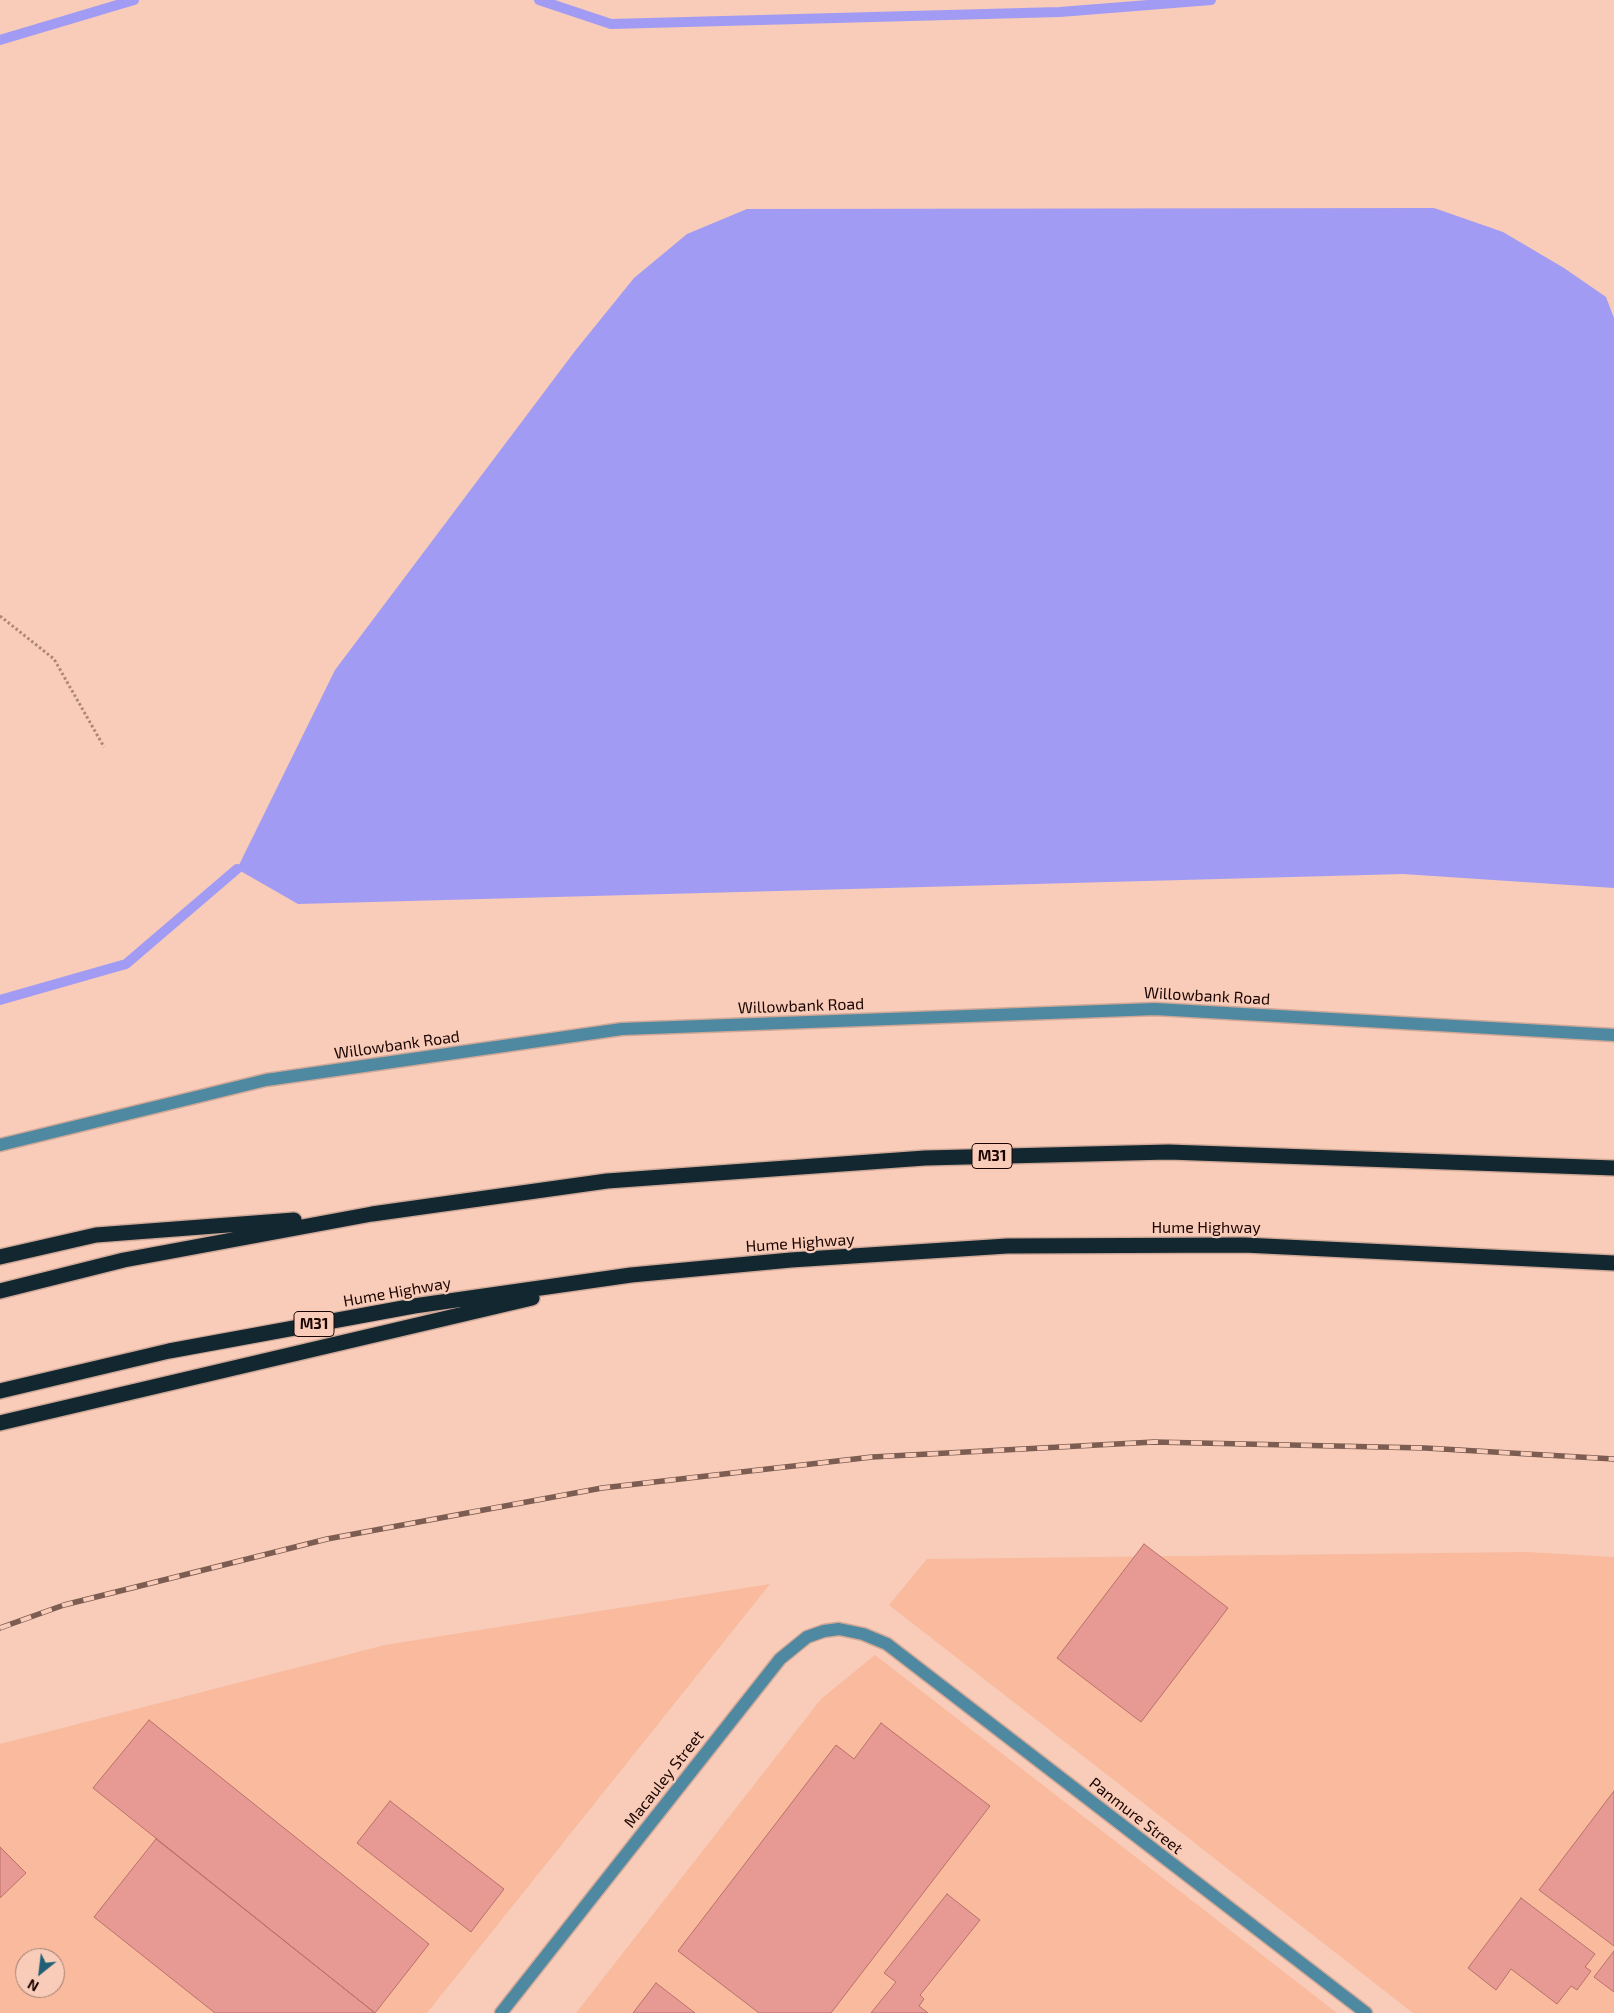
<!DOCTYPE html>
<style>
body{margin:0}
#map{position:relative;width:1614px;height:2013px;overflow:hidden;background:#f8ccb9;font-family:"Exo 2",sans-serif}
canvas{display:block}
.north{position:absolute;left:15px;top:1948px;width:50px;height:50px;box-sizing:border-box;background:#f8ccb9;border:1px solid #a07c6f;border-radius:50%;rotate:209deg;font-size:14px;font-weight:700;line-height:20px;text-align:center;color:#1c0500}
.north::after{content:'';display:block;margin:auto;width:18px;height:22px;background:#205f75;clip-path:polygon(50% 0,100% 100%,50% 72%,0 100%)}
</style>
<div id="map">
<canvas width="1614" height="2013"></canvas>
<div class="north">N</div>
</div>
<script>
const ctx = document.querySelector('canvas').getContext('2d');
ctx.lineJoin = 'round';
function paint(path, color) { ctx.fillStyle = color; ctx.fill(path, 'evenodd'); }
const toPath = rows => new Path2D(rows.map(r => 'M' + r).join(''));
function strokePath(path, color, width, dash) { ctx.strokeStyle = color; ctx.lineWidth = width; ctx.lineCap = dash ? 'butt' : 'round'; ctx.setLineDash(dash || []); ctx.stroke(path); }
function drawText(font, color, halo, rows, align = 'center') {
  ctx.font = font + ' "Exo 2",sans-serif'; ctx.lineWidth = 4.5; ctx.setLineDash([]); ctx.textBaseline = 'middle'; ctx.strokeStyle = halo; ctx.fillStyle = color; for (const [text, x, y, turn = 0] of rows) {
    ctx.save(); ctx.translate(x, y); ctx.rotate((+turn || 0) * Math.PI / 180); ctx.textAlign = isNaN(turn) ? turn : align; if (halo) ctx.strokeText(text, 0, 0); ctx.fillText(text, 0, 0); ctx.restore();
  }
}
const built = toPath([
 [1527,1552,1614,1557,1614,2013,1413,2013,889,1605,927,1559],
 [770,1584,427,2013,0,2013,0,1744,385,1645],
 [25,1958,55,1958,55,1988,25,1988],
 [875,1655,1337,2013,576,2013,821,1699]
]);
const water = toPath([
 [1434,208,1503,232,1564,268,1606,297,1614,318,1614,888,1403,874,298,904,237,869,335,670,575,351,634,278,687,234,747,209]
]);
const stream = toPath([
 [539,0,611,24,1060,12,1211,0],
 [0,40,134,0],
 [0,1000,126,964,237,869]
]);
const building = toPath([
 [1144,1544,1228,1608,1141,1722,1057,1658,1144,1544],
 [149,1720,429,1944,375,2013,93,1788,149,1720],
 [881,1723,990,1806,831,2013,759,2013,678,1951,836,1745,854,1759,881,1723],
 [1614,1791,1614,1946,1539,1890,1614,1791],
 [390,1801,504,1889,471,1932,357,1843,390,1801],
 [156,1839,375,2013,215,2013,94,1917,156,1839],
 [0,1847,26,1873,0,1898,0,1847],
 [947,1894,980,1920,920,1995,924,1999,919,2006,928,2013,871,2013,896,1982,884,1973,947,1894],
 [1521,1898,1595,1954,1585,1967,1591,1971,1577,1990,1571,1986,1557,2004,1511,1969,1496,1990,1468,1968,1521,1898],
 [1614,1951,1614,1992,1594,1977,1614,1951],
 [656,1983,695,2013,633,2013,656,1983]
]);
const path = toPath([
 [0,616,54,659,104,747]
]);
const minor = toPath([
 [0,1145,266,1080,622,1029,1155,1009,1614,1035],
 [501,2013,780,1659,807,1637,824,1631,839,1629,863,1634,887,1644,1366,2013]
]);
const highway = toPath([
 [0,1257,96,1235,294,1220],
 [0,1291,124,1260,372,1214,607,1181,925,1158,1169,1152,1614,1168],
 [0,1391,169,1351,414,1306,631,1275,791,1260,1007,1246,1244,1245,1614,1263],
 [0,1423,532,1298]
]);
const rail = toPath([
 [0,1628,64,1605,327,1539,602,1488,872,1457,1154,1442,1425,1448,1614,1459]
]);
const shields = [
 [992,1156,40],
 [314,1324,40]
];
const shieldNames = [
 ["M31",992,1156],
 ["M31",314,1324]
];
const streetNames = [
 ["Willowbank Road",1207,996,3],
 ["Willowbank Road",801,1006,-2],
 ["Willowbank Road",397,1045,-8],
 ["Hume Highway",1206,1228],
 ["Hume Highway",800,1243,-4],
 ["Hume Highway",397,1292,-10],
 ["Macauley Street",664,1779,-52],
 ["Panmure Street",1136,1816,38]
];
paint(built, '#f9ba9d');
paint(water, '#a19bf3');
strokePath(stream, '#a19bf3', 10);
paint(building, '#e79a93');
strokePath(building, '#b9716a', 1);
strokePath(minor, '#d0a898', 15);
strokePath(highway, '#d0a898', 18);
strokePath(path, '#ac8779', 3, [2.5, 2.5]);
strokePath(minor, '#4e89a1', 12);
strokePath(highway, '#12272f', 15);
strokePath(rail, '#7d5d52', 5.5);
strokePath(rail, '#f8ccb9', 4, [11]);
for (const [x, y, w] of shields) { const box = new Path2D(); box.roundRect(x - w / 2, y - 12.5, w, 25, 4); ctx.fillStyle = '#f8ccb9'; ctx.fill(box); strokePath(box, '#1c0500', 1); }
drawText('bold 15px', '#1c0500', null, shieldNames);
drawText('16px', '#1c0500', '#f8ccb9', streetNames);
</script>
